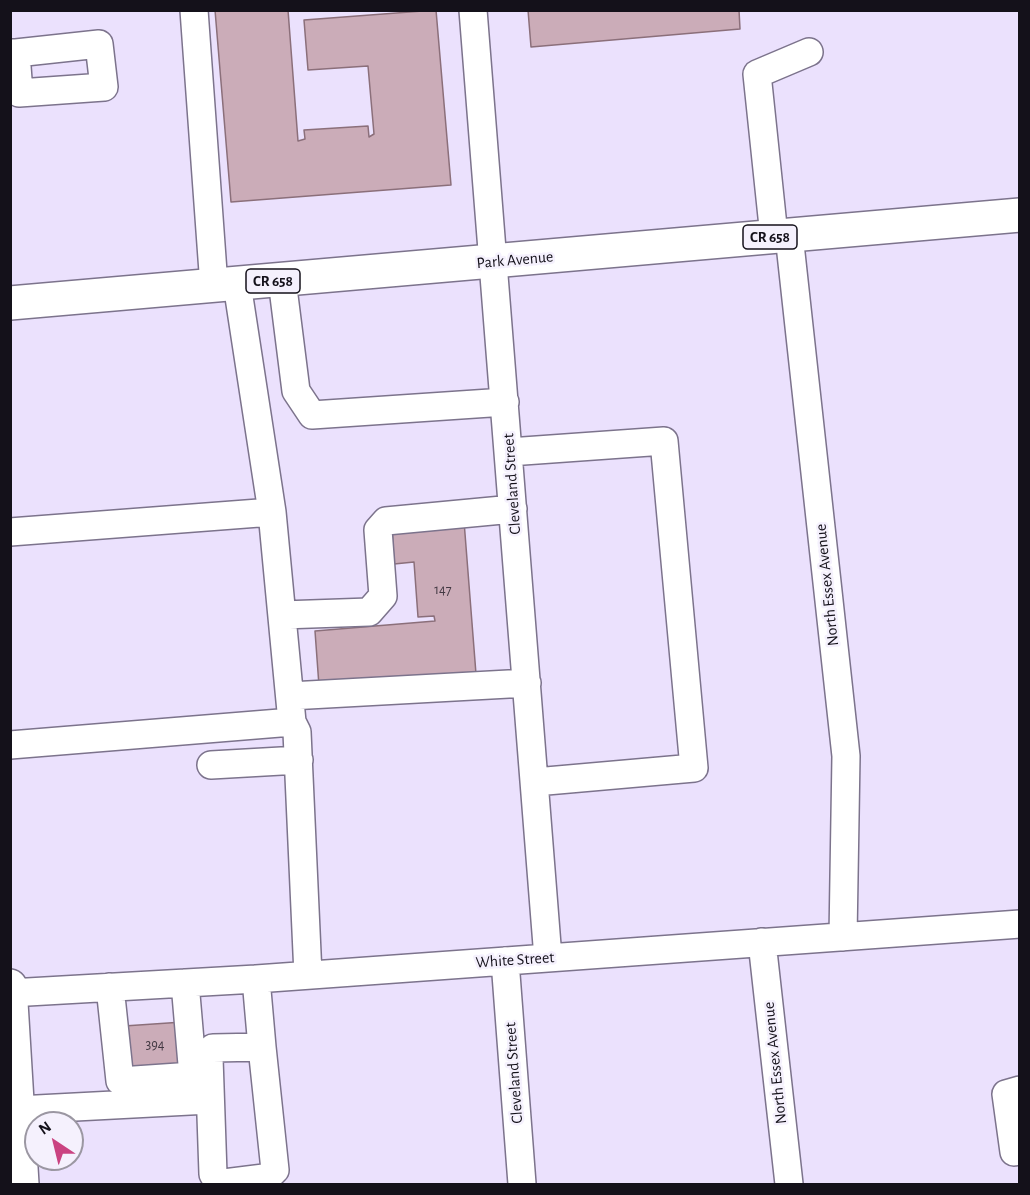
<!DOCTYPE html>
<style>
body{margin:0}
#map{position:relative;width:1030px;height:1195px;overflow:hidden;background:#ebe1fd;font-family:"Alegreya Sans",sans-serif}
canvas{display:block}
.frame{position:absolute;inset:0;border:12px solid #14111a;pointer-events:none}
.north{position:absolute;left:24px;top:1111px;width:60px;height:60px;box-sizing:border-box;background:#f5f1fd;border:2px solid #9b97a2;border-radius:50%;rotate:325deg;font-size:16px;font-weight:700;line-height:24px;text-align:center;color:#14111a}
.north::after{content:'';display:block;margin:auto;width:21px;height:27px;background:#ca4381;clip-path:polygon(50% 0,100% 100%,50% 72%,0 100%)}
</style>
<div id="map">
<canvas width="1030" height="1195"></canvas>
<div class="frame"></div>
<div class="north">N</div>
</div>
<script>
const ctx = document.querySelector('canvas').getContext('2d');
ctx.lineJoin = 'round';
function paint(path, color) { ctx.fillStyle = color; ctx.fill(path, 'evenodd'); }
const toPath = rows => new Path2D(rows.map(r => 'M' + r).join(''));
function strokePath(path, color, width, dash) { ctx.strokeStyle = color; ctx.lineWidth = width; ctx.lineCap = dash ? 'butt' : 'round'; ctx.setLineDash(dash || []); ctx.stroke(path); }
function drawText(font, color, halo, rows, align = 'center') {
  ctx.font = font + ' "Alegreya Sans",sans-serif'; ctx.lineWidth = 5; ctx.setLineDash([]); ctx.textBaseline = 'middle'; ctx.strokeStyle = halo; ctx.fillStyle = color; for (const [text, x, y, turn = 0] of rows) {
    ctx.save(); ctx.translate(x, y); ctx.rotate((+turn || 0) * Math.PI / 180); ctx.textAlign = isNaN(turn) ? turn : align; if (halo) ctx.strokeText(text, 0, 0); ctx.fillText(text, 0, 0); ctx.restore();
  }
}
const building = toPath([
 [215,10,288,10,298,141,305,139,304,130,368,126,369,137,374,134,368,66,308,70,304,20,436,10,451,185,231,202,215,10],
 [528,10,739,10,740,29,531,47,528,10],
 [464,521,476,674,319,686,315,631,435,621,434,616,418,617,414,562,394,564,392,527,464,521],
 [183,1022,186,1063,127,1067,124,1026,183,1022]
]);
const minor = toPath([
 [194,10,214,286],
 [473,10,548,958],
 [10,53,16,53,99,44,104,87,19,93,16,53],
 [789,235,846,756,843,937],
 [774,236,757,74,809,52],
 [282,280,296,391,312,415,505,402],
 [509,452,664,441,694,768,535,782],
 [10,532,272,512],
 [282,615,369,612,383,596,378,530,386,521,513,509],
 [290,696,527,683],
 [292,722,297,732,308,975],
 [10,745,292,722,272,512,237,284],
 [211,765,299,760],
 [762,942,789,1184],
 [505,961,522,1184],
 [256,979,262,1047,213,1048,209,1058,213,1174,217,1181,224,1183,264,1178,269,1176,275,1170,262,1047],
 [110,987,120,1081,193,1076,185,983],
 [10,993,256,979,1020,924],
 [1020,1090,1006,1094,1014,1152,1020,1151],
 [18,1110,209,1100]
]);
const major = toPath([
 [10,303,1020,215],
 [10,986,22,1184]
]);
const numberNames = [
 ["147",443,590],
 ["394",155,1045]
];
const shields = [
 [770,237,54],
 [273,281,54]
];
const shieldNames = [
 ["CR 658",770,237],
 ["CR 658",273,281]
];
const streetNames = [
 ["Park Avenue",515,260,-5],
 ["Cleveland Street",512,484,-94],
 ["North Essex Avenue",827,585,-96],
 ["White Street",515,960,-4],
 ["North Essex Avenue",775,1063,-96],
 ["Cleveland Street",514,1073,-94]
];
paint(building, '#cbacb8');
strokePath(building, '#8b6f7a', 1.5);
strokePath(minor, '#7c738c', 30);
strokePath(major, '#7c738c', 36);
strokePath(minor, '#fff', 27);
strokePath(major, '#fff', 33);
drawText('14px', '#423842', null, numberNames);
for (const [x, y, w] of shields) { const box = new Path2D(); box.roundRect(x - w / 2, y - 12, w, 24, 4.5); ctx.fillStyle = '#f5f1fd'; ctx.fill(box); strokePath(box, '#14111a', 1.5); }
drawText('bold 15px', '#14111a', null, shieldNames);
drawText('16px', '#14111a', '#f5f1fd', streetNames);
</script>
